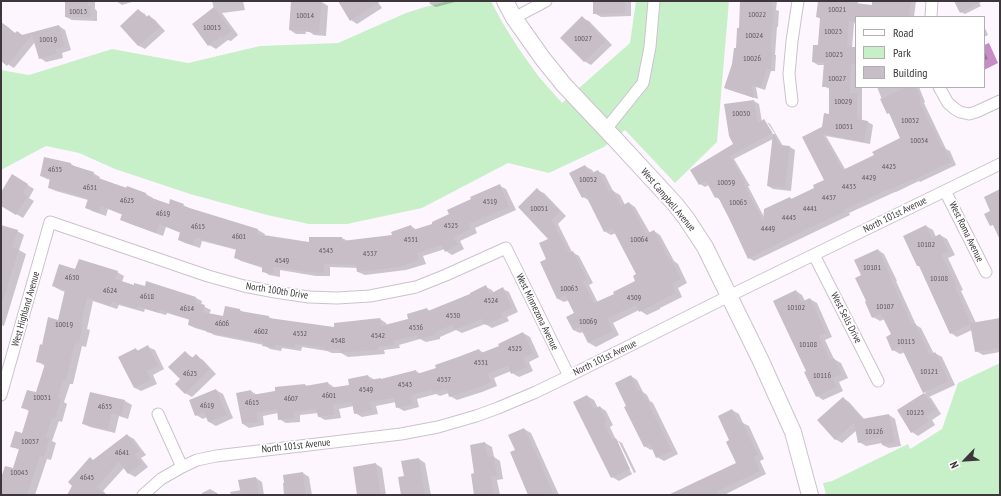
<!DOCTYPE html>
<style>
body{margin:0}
#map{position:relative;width:1001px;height:496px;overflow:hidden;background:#fef6ff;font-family:"PT Sans Narrow",sans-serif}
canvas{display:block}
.frame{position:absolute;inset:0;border:2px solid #3b373b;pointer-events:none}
.legend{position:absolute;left:855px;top:16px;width:130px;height:72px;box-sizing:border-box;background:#fff;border:1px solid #b1afb1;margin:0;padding:5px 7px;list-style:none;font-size:12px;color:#3b373b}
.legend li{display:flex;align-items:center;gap:8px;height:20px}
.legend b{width:20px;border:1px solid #b1afb1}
.north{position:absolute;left:945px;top:440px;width:40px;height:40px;-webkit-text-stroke:3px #fff;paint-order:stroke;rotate:245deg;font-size:11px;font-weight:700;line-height:16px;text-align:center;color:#3b373b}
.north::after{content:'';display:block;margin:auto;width:14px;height:18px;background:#3b373b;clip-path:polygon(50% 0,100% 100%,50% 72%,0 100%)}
</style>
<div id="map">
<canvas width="1001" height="496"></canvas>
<div class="frame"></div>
<ul class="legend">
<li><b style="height:5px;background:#fff"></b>Road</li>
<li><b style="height:11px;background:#c8f0c8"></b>Park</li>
<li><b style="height:11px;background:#c8bec8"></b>Building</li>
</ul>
<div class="north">N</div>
</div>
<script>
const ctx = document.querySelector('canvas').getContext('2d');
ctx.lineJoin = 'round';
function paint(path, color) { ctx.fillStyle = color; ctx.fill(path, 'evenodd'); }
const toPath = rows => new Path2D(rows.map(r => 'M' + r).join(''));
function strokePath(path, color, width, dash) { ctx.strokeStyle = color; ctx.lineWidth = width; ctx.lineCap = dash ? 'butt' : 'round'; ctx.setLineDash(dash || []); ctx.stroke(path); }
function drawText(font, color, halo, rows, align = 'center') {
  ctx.font = font + ' "PT Sans Narrow",sans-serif'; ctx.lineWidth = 3.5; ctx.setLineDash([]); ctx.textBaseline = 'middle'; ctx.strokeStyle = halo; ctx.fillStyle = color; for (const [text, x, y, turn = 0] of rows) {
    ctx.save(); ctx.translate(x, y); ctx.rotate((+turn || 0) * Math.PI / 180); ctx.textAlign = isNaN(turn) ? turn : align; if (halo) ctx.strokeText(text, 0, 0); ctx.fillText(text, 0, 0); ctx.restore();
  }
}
const green = toPath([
 [449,1,491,1,502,22,519,49,539,77,562,103,630,43,636,1,729,1,717,142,675,183,625,130,604,147,549,173,508,163,422,208,347,224,309,224,267,215,190,194,115,169,79,153,46,146,1,170,1,70,29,75,112,49,188,63,260,46,338,43,406,13,425,7],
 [1000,363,1000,495,826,495,823,483,832,481,908,444,910,449,942,429,958,383]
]);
const water = toPath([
 [989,43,998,63,984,70,984,45]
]);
const shadow = toPath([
 [66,1,95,1,95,9,97,11,97,21,72,20,66,17],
 [116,1,135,1,122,5],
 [212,1,243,1,245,10,222,13,238,35,231,41,228,40,216,49,209,45,193,24,214,9],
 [339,1,377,1,382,8,357,24,351,20],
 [429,1,459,1,436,7,430,4],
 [594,1,631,1,631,16,601,17,594,13],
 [746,1,777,1,776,10,779,11,778,27,777,27,775,55,776,55,775,71,771,71,765,90,756,87,758,99,730,90,725,88,737,49,740,29],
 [819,1,858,1,858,4,865,17,856,17,856,24,854,23,852,48,856,48,856,87,862,87,862,121,868,122,873,125,870,144,826,136,845,169,875,156,902,139,890,114,887,112,877,87,919,87,925,102,924,103,946,149,950,151,956,165,920,182,919,181,896,192,895,192,849,213,850,215,754,261,749,258,720,200,716,197,709,185,705,187,700,184,734,144,754,101,759,104,762,122,764,121,766,122,765,123,772,134,775,134,767,122,770,124,783,146,790,147,795,150,791,191,773,189,768,186,773,139,734,159,750,186,748,186,764,217,790,198,792,199,816,188,826,180,803,137,822,127,830,115,830,89,823,86,824,65,818,65,813,62,818,46,821,19,817,17],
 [874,1,916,1,914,17,875,17],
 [955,1,978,1,981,6,965,14,961,12],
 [322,2,328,6,326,36,314,35,308,31],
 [299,7,306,34,296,34,290,30],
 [138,10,145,14,147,17,149,16,155,20,165,31,145,49,139,46,121,26],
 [582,18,589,21,612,45,591,65,584,61],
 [2,23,8,27,16,34,17,32,24,36,59,26,65,30,71,50,62,53,63,58,46,62,40,58,35,42,14,68,1,60,1,25],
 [984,26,988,35,984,37],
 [984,51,988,59,984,60],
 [71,164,77,168,93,173,100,177,99,179,146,194,153,198,152,199,170,205,183,205,191,209,258,230,265,234,264,236,310,243,310,238,342,238,348,241,394,235,411,226,417,230,434,224,500,186,506,189,516,210,475,228,477,233,460,241,464,249,452,255,446,251,445,249,423,256,426,264,406,270,365,275,358,272,358,268,330,267,330,276,316,276,280,270,280,277,269,275,263,271,263,268,241,261,235,257,237,250,202,241,200,248,185,243,179,240,181,233,166,227,163,236,128,223,121,219,123,215,108,209,106,216,92,211,86,207,88,200,56,191,49,188,51,180,47,179,41,176],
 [585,166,592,170,594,173,598,171,605,175,613,191,620,195,625,205,629,203,635,207,650,233,654,231,660,235,674,261,678,264,687,283,678,288,682,297,660,308,660,309,647,315,639,310,613,323,619,335,596,347,589,343,584,332,580,333,573,330,575,313,569,300,564,302,558,299,547,260,550,239,537,190,544,193,566,216,558,224,572,252,579,256,593,283,589,285,598,303,616,294,636,281,638,275,616,233,611,235,604,231,590,201,583,197],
 [12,175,34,189,29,198,34,201,23,218,1,205,1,194],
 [1,226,17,231,24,235,19,250,26,254,4,326,1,325],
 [926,226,933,230,936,237,940,235,947,239,955,255,948,258,963,290,961,291,976,323,1000,319,1000,352,983,355,976,351,972,330,957,337,951,333],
 [878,250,884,254,897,281,896,281,916,325,921,328,934,354,935,353,942,357,955,385,929,397,931,398,941,414,932,420,935,425,918,436,912,432,898,410,926,393,924,392,905,352,900,354,893,350,892,335,885,319,880,321,873,317,862,276],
 [76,270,117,272,124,276,122,282,134,286,196,298,202,301,201,305,211,310,209,314,224,317,240,310,245,313,269,317,274,320,335,329,380,319,386,323,387,325,409,319,427,309,430,311,471,294,486,287,492,290,494,293,503,289,509,292,518,312,507,317,509,321,492,328,485,324,462,333,456,330,440,337,440,339,426,342,420,339,399,345,400,348,384,350,385,354,348,357,341,353,332,353,327,351,302,347,301,351,282,348,281,351,270,349,264,345,214,335,209,332,195,328,189,325,190,320,167,313,166,315,145,309,144,312,119,305,117,309,93,301,87,329,90,330,86,347,82,346,73,384,70,384,64,402,67,404,62,422,59,421,52,441,56,443,51,460,47,459,35,495,1,495,1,482,14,470,20,450,12,446,23,434,30,412,23,407,36,394,45,366,37,361,42,346,59,321,65,292,60,290,53,286],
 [796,291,802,295,805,301,810,299,817,303,832,337,825,340,834,359,841,363,848,378,839,382,843,391,823,400,817,396,807,372],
 [523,333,530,337,539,357,529,362,533,371,519,377,512,373,511,371,494,378,497,386,482,392,457,400,450,396,449,393,440,396,436,394,417,399,419,407,404,411,397,407,396,402,376,406,378,414,362,417,355,413,354,406,339,409,341,418,325,420,318,416,318,413,300,415,300,422,286,423,279,419,278,413,263,416,264,425,249,428,243,424,251,391,257,395,305,385,308,386,328,383,335,388,350,385,368,376,375,380,382,379,416,371,421,374,437,368,479,350,484,353,500,346],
 [148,347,155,350,164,369,153,375,157,384,141,391,135,388,135,349,139,351],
 [185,353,194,358,196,356,203,360,216,374,192,397,185,393,181,379],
 [631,376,637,380,643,392,647,395,650,401,653,403,678,454,664,461,657,457,653,449,651,450,644,446,627,406],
 [216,390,223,394,233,418,216,426,209,422,207,417,203,419,196,415,190,401],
 [91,393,125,401,132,405,128,419,119,416,115,433,90,427,84,424],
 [587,396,594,400,598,408,600,407,606,411,613,425,610,427,616,440,622,443,636,472,619,481,612,477],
 [616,442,619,442,634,473,632,474],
 [843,398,849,402,865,420,889,415,895,419,901,446,889,448,882,445,882,443,866,446,859,442,857,430,842,443,835,439],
 [732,410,739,414,743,423,749,426,764,459,760,461,766,474,724,495,670,495,738,463,730,441],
 [524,429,531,433,559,495,532,495,516,450],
 [127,435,134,439,146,455,141,458,148,467,135,477,128,473,124,468,103,491,107,495,68,495,94,461],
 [485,443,492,447,494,457,500,461,503,479,497,480,500,495,475,495,475,474,471,445],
 [419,459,425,463,431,495,402,495,405,477],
 [376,464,382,468,386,495,358,495],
 [303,473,309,477,312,495,285,495],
 [256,478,262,482,264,495,231,495,230,492,241,490],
 [210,489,217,493,218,495,202,495,202,493]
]);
const building = toPath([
 [65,1,88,1,88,6,91,6,90,18,65,17],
 [291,1,322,1,319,33,289,30],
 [338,1,381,1,350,21],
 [593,1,625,1,625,13,593,14],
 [740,1,772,1,772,7,774,7,773,25,772,25,771,52,772,52,771,69,767,69,761,88,752,85,754,98,724,88,732,64,734,48,736,48,737,28,739,28],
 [818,1,839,1,872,5,872,1,911,1,909,17,856,17,856,22,849,21,847,47,856,47,856,64,851,64,850,93,857,93,857,119,868,121,864,142,822,134,843,170,874,155,872,152,900,138,889,113,887,114,880,99,907,87,915,87,921,99,919,100,931,126,932,126,942,148,944,147,951,162,914,180,913,179,890,190,889,189,844,210,845,212,805,230,748,259,729,218,718,197,715,198,706,181,699,185,690,170,733,144,729,136,724,104,754,100,758,123,764,119,780,145,790,146,785,188,767,186,773,133,730,156,746,184,744,184,763,221,764,209,790,197,791,199,814,188,813,185,824,180,802,137,822,127,824,113,829,114,829,87,822,87,824,63,812,62,813,45,818,45,820,18,816,17],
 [954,1,983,1,960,13],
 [214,7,232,31,223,38,222,36,208,46,192,24],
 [138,9,146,17,149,15,160,27,138,46,120,26],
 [582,16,606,41,584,62,560,38],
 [1,22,15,33,17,31,22,35,59,25,65,47,56,49,57,54,39,59,32,35,7,66,1,61],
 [44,157,71,163,71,165,94,172,93,176,126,188,127,186,146,193,146,196,169,204,170,199,184,204,183,206,258,229,257,234,309,242,309,237,342,237,342,241,392,235,391,232,411,225,413,230,432,224,432,222,449,214,447,210,471,199,470,197,500,184,509,207,469,224,471,229,454,237,458,245,445,252,442,245,417,253,420,260,399,267,357,272,356,265,324,264,324,273,308,272,274,267,273,274,262,272,262,267,234,258,236,249,196,238,193,245,178,240,180,232,159,224,156,233,120,220,122,214,101,206,99,213,85,208,88,199,73,194,48,188,50,178,40,176],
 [585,165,590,174,598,170,609,192,613,190,621,206,629,202,646,234,654,230,669,260,671,259,681,279,672,284,676,293,654,304,654,305,639,312,636,305,607,319,613,332,588,343,580,327,573,330,566,317,574,313,565,295,557,299,540,262,546,259,539,243,548,239,518,207,537,188,560,212,552,220,569,253,573,251,587,279,583,281,594,303,614,294,613,292,635,281,633,276,636,274,612,228,604,232,586,196,582,198,569,173],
 [12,174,28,184,23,193,28,196,16,215,1,206,1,192],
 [1000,189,1000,240,993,225,990,226,984,214,990,211,984,197],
 [1,225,18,230,12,247,19,249,3,301,1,301],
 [926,225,932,238,940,234,949,252,942,255,957,286,955,287,971,323,1000,318,1000,348,975,352,970,324,950,334,919,266,917,266,903,236],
 [878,249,891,277,890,277,912,325,915,323,930,355,935,352,949,381,923,393,901,347,892,351,886,337,891,334,881,314,872,318,865,302,866,301,855,278,861,275,854,260],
 [79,259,118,271,115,279,134,285,134,283,145,286,146,281,196,297,195,302,205,305,203,312,223,316,225,306,240,309,240,311,269,316,269,318,334,327,334,323,380,318,381,326,408,319,407,314,427,308,428,311,470,294,470,293,486,285,490,294,503,287,512,308,501,313,503,317,485,325,482,319,455,330,452,325,434,333,434,335,418,339,417,335,393,341,394,345,378,347,378,350,340,353,340,349,325,350,325,348,295,344,295,348,275,345,275,348,262,346,263,343,206,332,207,331,188,325,189,319,160,310,159,313,138,306,137,309,112,302,110,306,87,298,81,325,83,325,79,344,75,343,66,381,63,380,58,398,61,399,55,419,52,418,46,437,50,438,44,457,40,456,27,495,1,495,1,478,5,466,13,468,19,449,10,447,15,431,22,433,29,410,21,408,27,390,36,392,45,364,36,362,40,344,42,345,48,317,58,320,65,290,52,286,59,264,75,269],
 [796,290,801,302,810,298,826,333,819,336,830,360,834,358,842,374,833,378,837,387,816,397,804,372,806,371,773,301],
 [523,332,533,353,523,358,527,367,511,374,508,366,488,374,491,382,475,389,449,397,447,389,433,393,432,390,411,395,413,404,396,408,394,398,370,402,372,410,354,414,352,402,333,405,334,415,318,417,316,409,294,412,294,418,278,420,277,409,257,413,258,422,242,424,236,393,251,390,252,395,275,391,275,387,305,384,305,386,328,382,329,388,349,385,348,379,368,375,370,380,381,378,381,379,416,370,417,374,436,368,435,365,458,357,479,349,481,353,499,346,498,344],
 [148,345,158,366,147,371,151,380,134,388,118,357,136,348,137,351],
 [185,351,192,358,196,354,210,369,185,394,175,384,180,379,168,367],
 [631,375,638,391,641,390,645,399,646,398,672,451,656,458,650,444,644,447,624,407,626,406,615,383],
 [216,389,227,415,208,422,204,412,195,416,189,400],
 [90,392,125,400,122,416,112,413,108,430,82,424],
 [924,393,936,410,926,416,929,421,911,433,897,410],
 [587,395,594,409,600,406,607,422,604,423,612,440,616,438,630,469,611,478,573,402],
 [843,397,862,419,889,414,895,442,882,445,880,438,858,443,854,423,835,440,817,420],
 [732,409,739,423,742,422,758,455,754,457,760,471,717,492,718,495,668,495,736,463,726,442,729,440,718,416],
 [524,428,536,453,554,495,528,495,510,452,515,450,508,435],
 [127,434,140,451,135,454,142,463,128,474,119,462,97,487,106,495,67,495,72,486,68,482,90,457,93,460],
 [485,442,488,457,494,456,497,476,491,477,494,495,474,495,471,474,474,473,470,445],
 [419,458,425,495,401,495,398,477,404,476,401,461],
 [376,463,381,495,357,495,353,467],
 [303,472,306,495,284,495,283,483,284,483,283,475],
 [256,477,259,495,241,495,238,480]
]);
const street = toPath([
 [931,17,932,1],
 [514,18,546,1],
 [939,87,948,103,955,109,960,112,969,114,976,112,1000,101],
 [792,101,789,74,792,41,798,1],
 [606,129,643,83,650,47,654,1],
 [945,191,986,272],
 [814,255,878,381],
 [1,395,50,222,208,276,244,286,275,292,309,297,337,298,370,296,416,287,446,275,506,248,569,376],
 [158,414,182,467],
 [143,495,161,479,182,467,197,460,216,456,401,434,438,427,476,416,498,408,536,392,569,376,729,296,1000,164]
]);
const secondary = toPath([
 [505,1,514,18,543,59,564,85,616,140,675,204,686,218,705,247,760,359,793,432,810,495]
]);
const numberNames = [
 ["10021",837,10],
 ["10013",78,12],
 ["10022",757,15],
 ["10014",305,16],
 ["10015",212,28],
 ["10023",833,32],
 ["10024",754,36],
 ["10027",583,39],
 ["10019",48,40],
 ["10025",834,55],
 ["10026",752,59],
 ["10027",837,79],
 ["10029",843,102],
 ["10030",741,114],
 ["10032",910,121],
 ["10031",844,127],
 ["10034",919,141],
 ["4425",889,167],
 ["4635",55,170],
 ["4429",869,178],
 ["10052",588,180],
 ["10059",726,183],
 ["4433",849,187],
 ["4631",90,188],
 ["4437",829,198],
 ["4625",127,201],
 ["4519",490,202],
 ["10065",738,203],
 ["10051",539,209],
 ["4441",810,209],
 ["4619",163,214],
 ["4445",789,218],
 ["4525",451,226],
 ["4615",198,227],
 ["4449",768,229],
 ["4601",239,237],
 ["4531",411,240],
 ["10064",639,240],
 ["10102",926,245],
 ["4543",326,251],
 ["4537",370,254],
 ["4549",282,261],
 ["10101",872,268],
 ["4630",72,278],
 ["10108",939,279],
 ["10063",569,289],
 ["4624",110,291],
 ["4618",147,297],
 ["4509",634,298],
 ["4524",491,301],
 ["10107",885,307],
 ["10102",796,308],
 ["4614",187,309],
 ["4530",453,316],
 ["10069",588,322],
 ["4606",222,324],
 ["10019",64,325],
 ["4536",416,328],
 ["4602",261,332],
 ["4552",300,334],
 ["4542",378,336],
 ["4548",338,341],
 ["10115",906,342],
 ["10108",808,345],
 ["4525",515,349],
 ["4531",481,363],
 ["10121",929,372],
 ["4625",190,374],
 ["10116",822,376],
 ["4537",444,380],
 ["4543",405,385],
 ["4549",366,390],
 ["4601",329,396],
 ["10031",42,398],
 ["4607",291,399],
 ["4615",252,403],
 ["4619",207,406],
 ["4635",105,407],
 ["10125",915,413],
 ["10126",874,432],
 ["10037",30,442],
 ["4641",122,453],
 ["10043",19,473],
 ["4645",87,478]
];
const streetNames = [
 ["West Campbell Avenue",668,200,50],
 ["North 101st Avenue",895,215,-26],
 ["West Roma Avenue",966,232,64],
 ["North 100th Drive",277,291,9],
 ["West Highland Avenue",26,309,-74],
 ["West Minnezona Avenue",537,312,64],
 ["West Sells Drive",846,318,63],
 ["North 101st Avenue",605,358,-26],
 ["North 101st Avenue",296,446,-6]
];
paint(green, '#c8f0c8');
paint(water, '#c58cc8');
paint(shadow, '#0003');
paint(building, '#c8bec8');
strokePath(street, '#ccc2cc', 13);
strokePath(secondary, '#ccc2cc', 18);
strokePath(street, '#fff', 11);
strokePath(secondary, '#fff', 16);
drawText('8px', '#5e595e', null, numberNames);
drawText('10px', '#3b373b', '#fff', streetNames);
</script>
